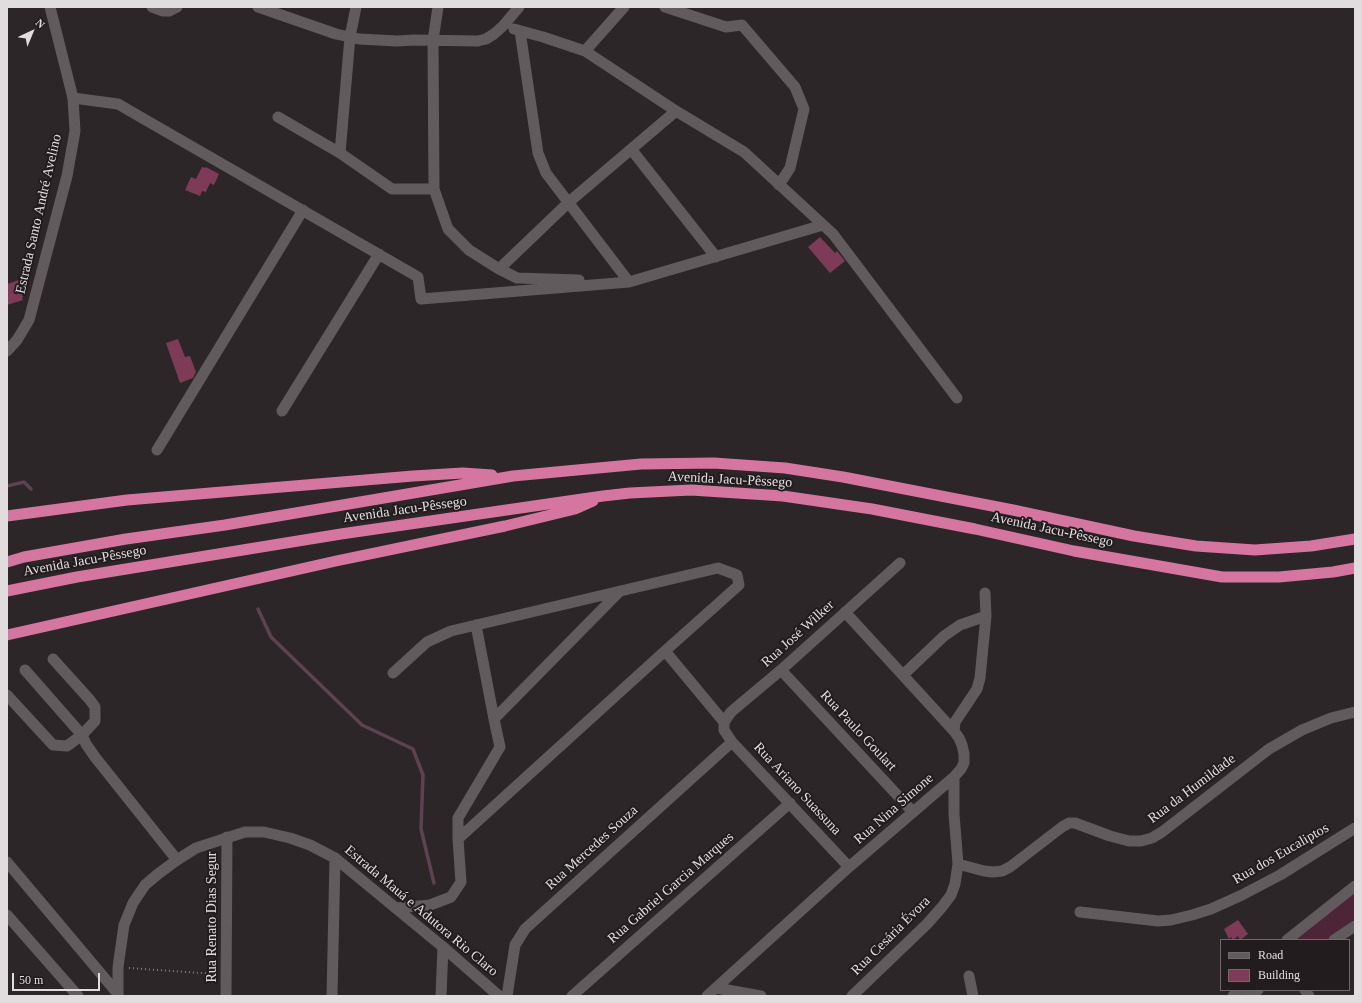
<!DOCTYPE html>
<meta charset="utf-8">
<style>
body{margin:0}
#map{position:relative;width:1362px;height:1003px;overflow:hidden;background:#2c2628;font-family:"Times New Roman",serif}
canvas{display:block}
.frame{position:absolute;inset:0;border:8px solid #e1dddf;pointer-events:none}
.legend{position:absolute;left:1220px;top:939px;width:130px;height:52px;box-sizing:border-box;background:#221c1e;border:1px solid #6e696b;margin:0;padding:5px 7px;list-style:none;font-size:12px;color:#e1dddf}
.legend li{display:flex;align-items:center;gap:8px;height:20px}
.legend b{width:20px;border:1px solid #6e696b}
.north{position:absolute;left:12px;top:12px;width:40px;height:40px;-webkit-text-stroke:3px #221c1e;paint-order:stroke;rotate:44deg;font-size:11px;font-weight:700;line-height:16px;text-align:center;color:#e1dddf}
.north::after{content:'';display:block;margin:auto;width:14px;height:18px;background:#e1dddf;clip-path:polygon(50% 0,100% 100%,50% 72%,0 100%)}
.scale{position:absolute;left:12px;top:973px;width:88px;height:18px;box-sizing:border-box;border:2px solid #e1dddf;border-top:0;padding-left:5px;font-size:12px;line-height:14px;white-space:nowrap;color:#e1dddf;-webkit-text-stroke:3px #221c1e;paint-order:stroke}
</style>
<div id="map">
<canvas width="1362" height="1003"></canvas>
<div class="frame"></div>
<ul class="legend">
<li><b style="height:5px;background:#625b5d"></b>Road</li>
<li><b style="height:11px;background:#7d3b58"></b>Building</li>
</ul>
<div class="north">N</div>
<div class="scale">50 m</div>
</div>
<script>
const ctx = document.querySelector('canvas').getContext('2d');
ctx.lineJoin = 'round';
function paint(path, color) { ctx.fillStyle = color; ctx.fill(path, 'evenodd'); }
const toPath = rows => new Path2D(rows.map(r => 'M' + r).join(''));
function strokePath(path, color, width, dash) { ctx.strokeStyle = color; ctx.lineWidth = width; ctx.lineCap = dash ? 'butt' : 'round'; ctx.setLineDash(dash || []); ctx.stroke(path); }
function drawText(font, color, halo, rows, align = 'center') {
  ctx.font = font + ' "Times New Roman",serif'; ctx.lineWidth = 4; ctx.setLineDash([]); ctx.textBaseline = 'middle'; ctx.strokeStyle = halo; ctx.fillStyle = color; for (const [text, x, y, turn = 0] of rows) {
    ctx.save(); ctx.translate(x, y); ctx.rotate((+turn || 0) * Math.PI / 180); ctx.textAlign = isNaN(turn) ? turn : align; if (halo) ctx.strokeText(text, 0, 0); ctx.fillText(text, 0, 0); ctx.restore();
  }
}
const green = toPath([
 [1355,888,1355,920,1328,940,1294,940]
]);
const stream = toPath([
 [7,486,24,482,31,489],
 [258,609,271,637,362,725,413,749,423,775,421,829,434,883]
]);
const building = toPath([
 [202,167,205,168,206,167,219,174,214,185,210,183,206,192,202,191,200,196,185,190,191,177,196,179],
 [820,237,835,253,837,251,845,261,830,273,808,247],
 [19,280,23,297,22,298,23,300,7,305,7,284],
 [178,339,185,357,190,356,196,372,193,378,180,383,166,343],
 [1238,920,1248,934,1240,940,1238,936,1233,940,1231,937,1229,939,1224,929]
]);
const path = toPath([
 [129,968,215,974]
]);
const minor = toPath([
 [152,7,163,11,169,11,177,7],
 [258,7,336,34,359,39,397,41,414,40,478,41,486,39,494,34,503,26,519,7],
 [665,7,726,27,742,25,795,87,804,109,790,168,779,185],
 [514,29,543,37,585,51,676,111],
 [520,31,538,153,546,173,629,282],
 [585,51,624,7],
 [73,98,118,104,418,277,421,299,629,282],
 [278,117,340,153,392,189,434,189,448,229,469,250,499,269,569,202,676,111,744,152,833,234,957,398],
 [631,149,716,257],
 [340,153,350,37,356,7],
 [434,189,433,40,438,7],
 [499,269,517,278,579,280],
 [622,282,629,282,823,225],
 [282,411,379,254],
 [157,450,303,210],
 [476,625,494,719,620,591],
 [25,670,82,735,95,721,95,707,90,700,53,659],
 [781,670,913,812],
 [393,673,427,642,451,631,718,568,737,575,739,585,665,651,724,722],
 [903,675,944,636,960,625,986,616],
 [7,695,53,745,67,746,82,735,86,744,95,757,177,860],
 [494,719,500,747,458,818,458,839,665,651],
 [954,731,955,722,977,689,980,678,986,616,985,593],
 [7,862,118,994],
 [958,864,984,871,993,872,1002,871,1010,867,1062,827,1069,823,1075,823,1110,836,1129,841,1141,841,1152,838,1162,832,1269,749,1302,730,1331,718,1355,712],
 [849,867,732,742,724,730,724,722,731,712,781,670,900,563],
 [396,908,430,905,451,897,461,882,458,839],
 [1080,912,1158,921,1171,920,1192,915,1211,909,1242,895,1280,875,1355,828],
 [7,915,78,996],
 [1334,940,1355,926],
 [969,976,973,996],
 [716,988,761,996],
 [1244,990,1255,991,1258,990],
 [1305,990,1309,996],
 [226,996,227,837],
 [332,996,335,858],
 [441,996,443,947],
 [507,996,515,945,525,929,732,742],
 [572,996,790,803],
 [707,996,849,867,954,777,961,769,964,763,964,754,962,745,959,738,954,731,845,612],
 [852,996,927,924,942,907,951,895,955,884,958,864,954,814,954,777]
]);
const secondary = toPath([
 [7,351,17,340,29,320,67,176,75,131,73,98,50,7],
 [1287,940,1355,886],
 [118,996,118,967,124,925,133,903,145,885,158,874,177,860,196,848,245,832,264,832,290,838,310,845,335,858,443,947,499,996],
 [1233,996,1238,990]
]);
const trunk = toPath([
 [7,516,127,500,413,476,463,473,492,475],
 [7,562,24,557,126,539,225,525,513,476,641,464,714,463,785,468,843,477,1013,510,1134,536,1196,546,1255,550,1311,546,1355,539],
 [7,591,77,577,341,534,603,496,630,493,691,490,783,496,872,509,975,529,1074,551,1222,577,1279,577,1333,572,1355,568],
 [7,635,336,561,505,526,575,509,593,501]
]);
const streetNames = [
 ["Estrada Santo André Avelino",39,214,-77],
 ["Avenida Jacu-Pêssego",730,480,3],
 ["Avenida Jacu-Pêssego",405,510,-8],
 ["Avenida Jacu-Pêssego",1052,530,12],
 ["Avenida Jacu-Pêssego",85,561,-10],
 ["Rua José Wilker",798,634,-42],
 ["Rua Paulo Goulart",858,731,47],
 ["Rua Ariano Suassuna",797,789,47],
 ["Rua da Humildade",1192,789,-37],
 ["Rua Nina Simone",894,809,-41],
 ["Rua Mercedes Souza",592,848,-42],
 ["Rua dos Eucaliptos",1281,854,-30],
 ["Rua Gabriel Garcia Marques",671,888,-41],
 ["Estrada Mauá e Adutora Rio Claro",421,911,40],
 ["Rua Renato Dias Segur",212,917,-90],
 ["Rua Cesária Évora",891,936,-45]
];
paint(green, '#4c2636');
strokePath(stream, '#5d4250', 3.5);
paint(building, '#7d3b58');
strokePath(path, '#847f81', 2, [1, 3]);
strokePath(minor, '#625b5d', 11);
strokePath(secondary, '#625b5d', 11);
strokePath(trunk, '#d576a0', 11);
drawText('14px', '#e1dddf', '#221c1e', streetNames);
</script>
